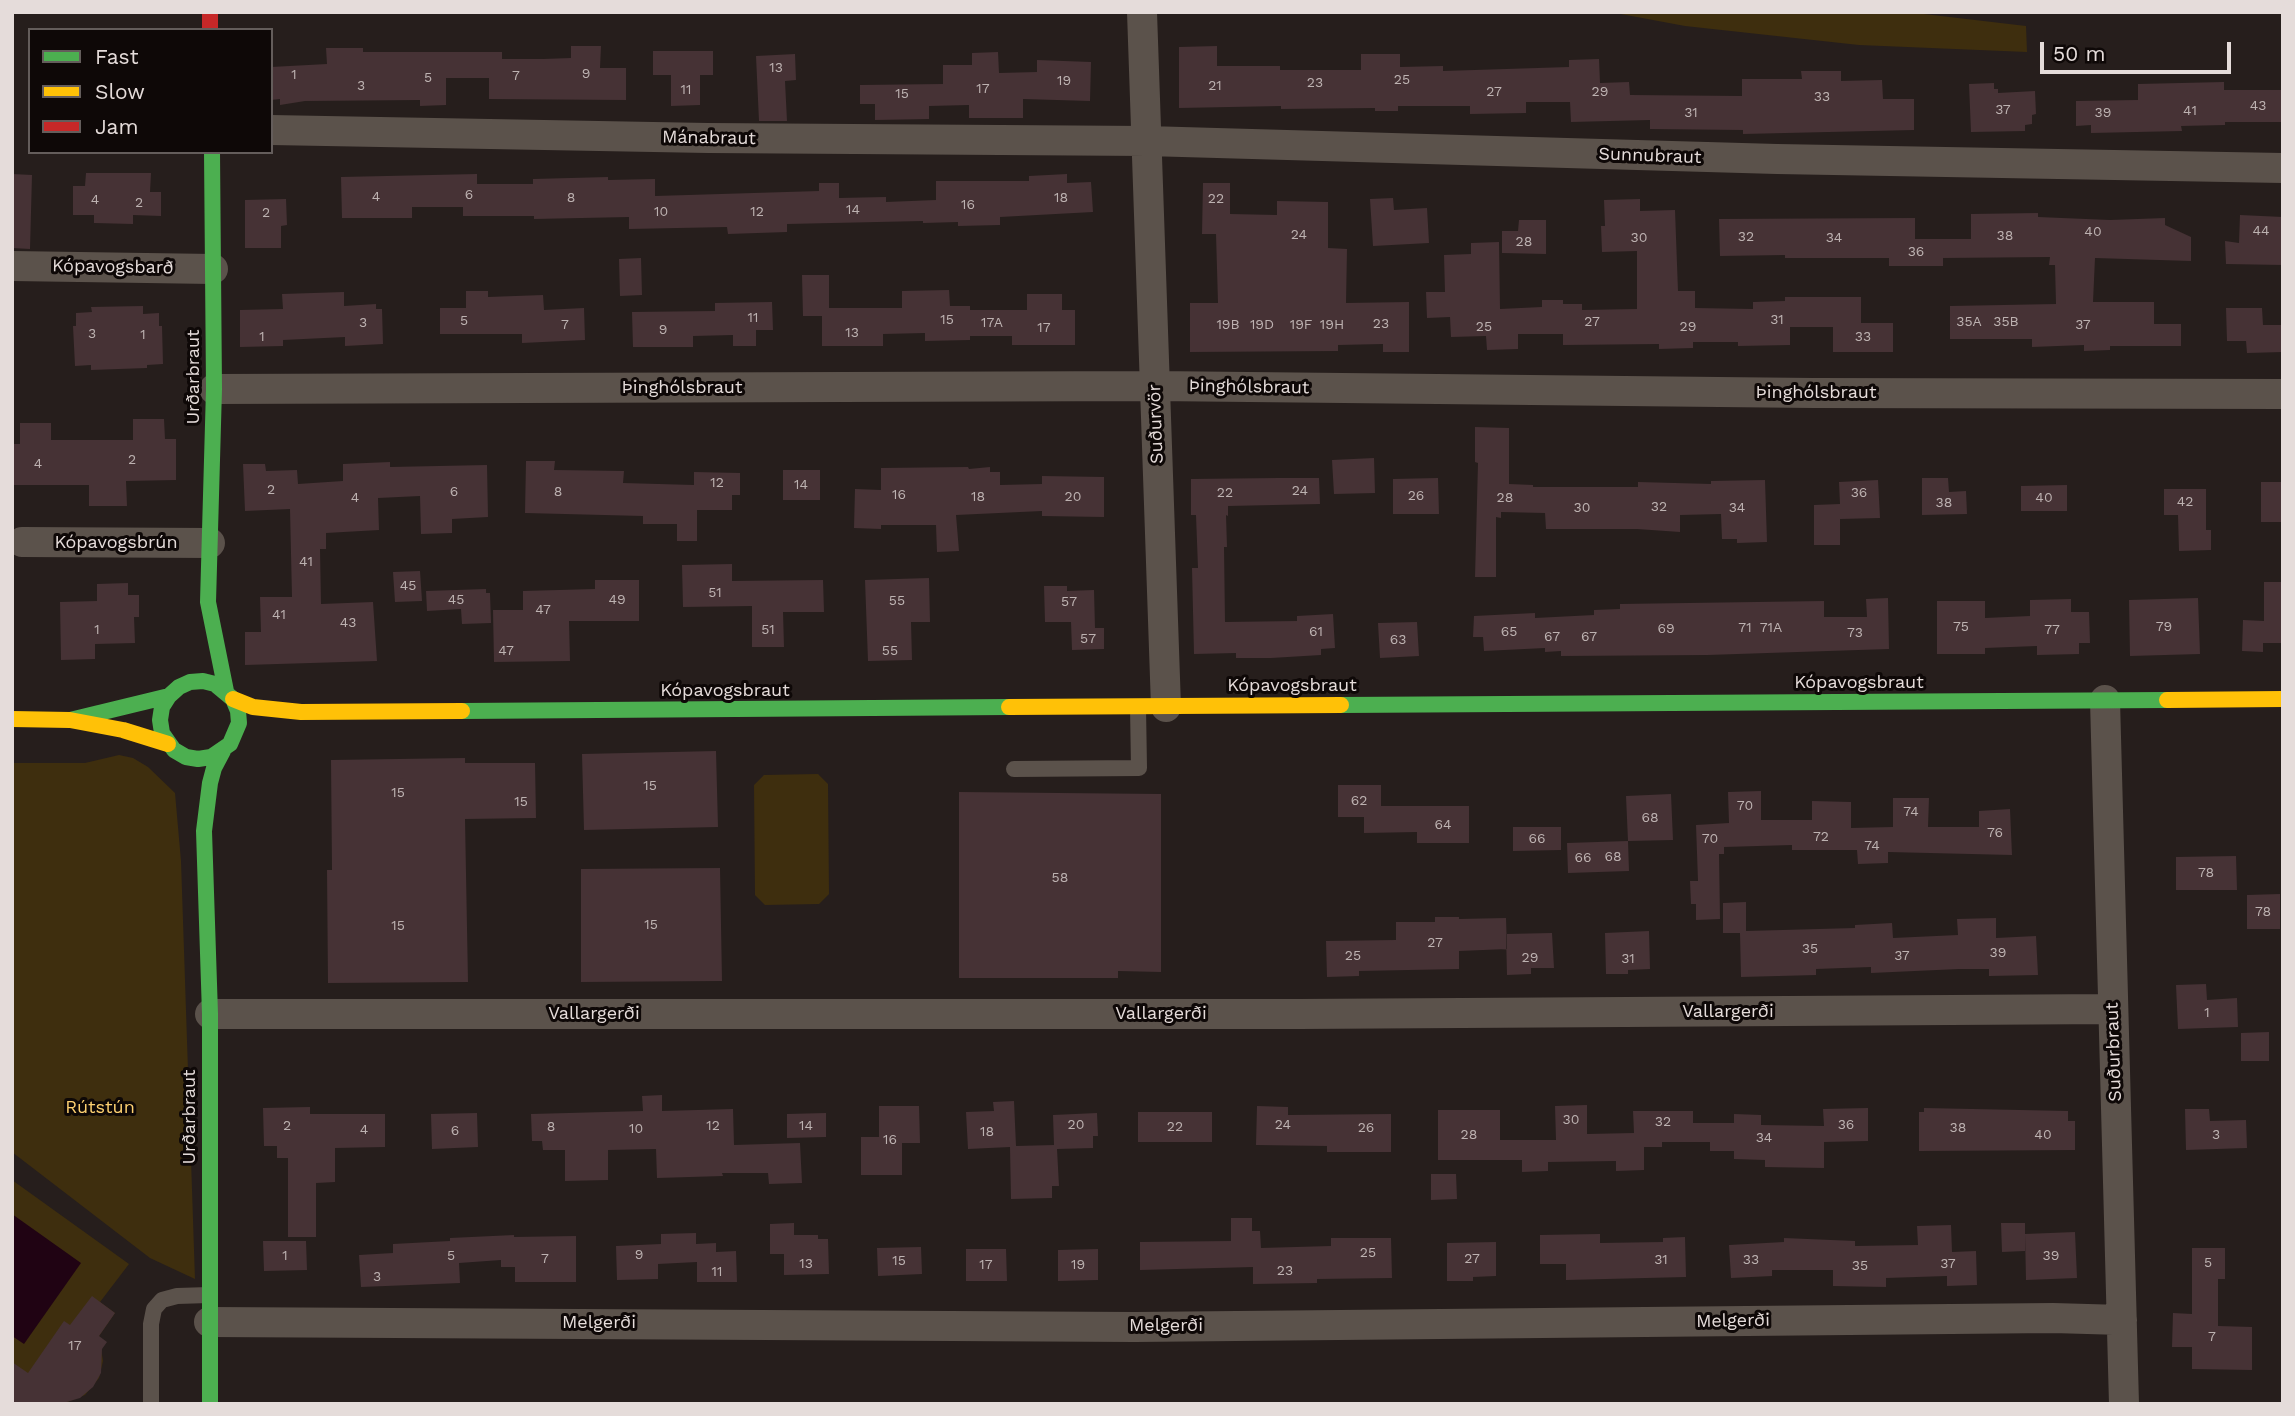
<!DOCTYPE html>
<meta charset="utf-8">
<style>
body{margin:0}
#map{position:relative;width:2295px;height:1416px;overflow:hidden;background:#261e1c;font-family:"Work Sans",sans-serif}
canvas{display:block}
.frame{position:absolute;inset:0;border:14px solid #e5dcda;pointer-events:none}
.legend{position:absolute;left:28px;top:28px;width:245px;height:126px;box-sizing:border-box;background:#0e0807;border:2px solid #645d5b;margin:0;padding:9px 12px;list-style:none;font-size:21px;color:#e5dcda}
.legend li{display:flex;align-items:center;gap:14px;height:35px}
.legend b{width:35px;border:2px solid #645d5b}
.scale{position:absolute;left:2040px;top:42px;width:191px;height:32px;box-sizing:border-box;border:4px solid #e5dcda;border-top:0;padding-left:9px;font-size:21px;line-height:24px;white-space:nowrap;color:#e5dcda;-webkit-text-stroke:5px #0e0807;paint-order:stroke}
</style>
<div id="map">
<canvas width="2295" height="1416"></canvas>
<div class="frame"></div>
<ul class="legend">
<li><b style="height:9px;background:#4caf50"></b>Fast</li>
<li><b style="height:9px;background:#ffc107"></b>Slow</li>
<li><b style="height:9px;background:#c62828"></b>Jam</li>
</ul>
<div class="scale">50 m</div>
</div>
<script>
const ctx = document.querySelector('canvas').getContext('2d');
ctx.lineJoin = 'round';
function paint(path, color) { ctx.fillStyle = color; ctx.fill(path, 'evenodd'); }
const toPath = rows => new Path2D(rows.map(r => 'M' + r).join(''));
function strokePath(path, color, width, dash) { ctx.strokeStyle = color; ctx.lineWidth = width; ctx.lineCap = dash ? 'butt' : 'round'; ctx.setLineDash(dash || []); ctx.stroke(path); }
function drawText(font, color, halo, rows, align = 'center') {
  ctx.font = font + ' "Work Sans",sans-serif'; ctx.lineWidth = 6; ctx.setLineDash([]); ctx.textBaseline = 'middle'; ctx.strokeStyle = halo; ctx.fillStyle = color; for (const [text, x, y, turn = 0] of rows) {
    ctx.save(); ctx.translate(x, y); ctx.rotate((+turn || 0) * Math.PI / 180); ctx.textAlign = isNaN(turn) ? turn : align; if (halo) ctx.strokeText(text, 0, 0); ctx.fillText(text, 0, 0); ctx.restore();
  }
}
const green = toPath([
 [1610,12,1907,12,2026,26,2027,52,1859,45,1685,26],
 [119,755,133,758,148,767,175,793,181,861,195,1279,150,1258,12,1152,12,763,85,763],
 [818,774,828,784,829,894,819,904,765,905,755,895,754,785,764,775],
 [12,1180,129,1264,100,1302,115,1313,99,1336,103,1361,99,1378,85,1395,62,1404,12,1404]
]);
const water = toPath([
 [12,1214,81,1263,24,1344,12,1336]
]);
const building = toPath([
 [571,46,601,46,600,68,626,68,626,100,489,99,489,78,446,78,446,105,420,106,420,100,305,101,280,105,280,99,271,100,271,67,327,64,326,48,363,48,363,52,502,52,502,59,543,59,571,58],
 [1217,46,1217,66,1280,66,1280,70,1361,70,1361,54,1400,54,1400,67,1443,66,1443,71,1569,67,1569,60,1599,59,1600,83,1629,82,1630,95,1742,96,1742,79,1802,79,1801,71,1841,71,1841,81,1882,80,1883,99,1914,99,1914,130,1743,134,1743,130,1650,129,1650,120,1571,122,1570,102,1526,102,1526,113,1470,114,1470,106,1398,106,1398,111,1375,111,1375,108,1281,109,1281,106,1179,108,1179,47],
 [653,51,713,51,713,75,700,75,700,105,671,106,671,75,653,75],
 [998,52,999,73,1037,72,1037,60,1091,62,1090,101,1023,99,1023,118,969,118,969,105,929,106,929,119,875,120,875,104,860,104,860,85,943,84,943,65,972,65,972,53],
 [795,54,796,80,785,81,787,121,759,121,756,56],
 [2224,82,2224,90,2283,90,2283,122,2225,122,2225,125,2181,126,2182,131,2091,133,2091,125,2076,126,2076,101,2138,100,2138,84],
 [1994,83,1994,89,1998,89,1998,93,2035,91,2036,114,2032,115,2032,124,2025,125,2025,131,1971,132,1969,84],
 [86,173,151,173,150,192,161,192,161,216,133,215,133,224,94,223,94,215,73,215,73,186,85,186],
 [12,174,32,175,30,249,12,248],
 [477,174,477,184,533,184,533,179,608,177,608,180,655,179,655,196,819,191,819,183,839,183,839,198,886,197,886,202,936,200,936,181,1029,181,1029,176,1067,174,1067,183,1091,182,1093,212,1000,217,1000,225,958,226,958,222,923,223,923,221,787,224,787,232,728,234,727,227,629,229,629,217,534,219,534,216,463,216,463,207,412,207,412,218,342,218,341,177],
 [1203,183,1230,183,1230,214,1277,215,1277,201,1328,202,1328,248,1347,249,1346,303,1409,302,1409,352,1383,352,1383,344,1338,345,1338,351,1190,352,1190,303,1218,303,1216,234,1202,234],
 [1393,198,1394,210,1427,208,1429,243,1373,246,1370,199],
 [286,199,287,225,281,226,281,248,245,248,245,200],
 [1640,199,1640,211,1675,210,1678,291,1695,291,1695,308,1753,309,1753,302,1785,301,1785,297,1861,297,1861,323,1893,323,1893,352,1833,352,1833,327,1790,327,1790,345,1738,346,1738,342,1693,342,1693,348,1659,349,1659,344,1563,345,1563,334,1518,334,1518,349,1487,350,1486,336,1451,337,1450,317,1427,318,1426,292,1445,292,1444,255,1471,254,1471,243,1499,242,1500,309,1542,307,1542,300,1563,300,1563,304,1582,304,1582,310,1637,309,1637,251,1602,252,1601,226,1605,226,1604,200],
 [2038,213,2038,217,2110,220,2165,218,2165,225,2191,237,2191,261,2095,258,2093,302,2154,302,2154,324,2181,324,2181,346,2110,346,2110,350,2084,351,2084,345,2032,347,2032,339,1950,339,1950,306,2056,304,2055,265,2049,265,2050,257,1943,258,1943,266,1889,266,1889,258,1785,258,1785,255,1720,256,1719,219,1915,218,1915,239,1971,239,1971,214],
 [2240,215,2283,217,2283,265,2226,264,2225,241,2239,243],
 [1519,220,1546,220,1546,254,1502,253,1502,231,1518,231],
 [641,258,642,295,620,296,619,259],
 [802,275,829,275,829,308,902,308,902,291,949,290,950,306,970,306,970,310,1027,310,1027,294,1062,294,1062,310,1075,310,1075,345,1012,345,1012,336,970,336,970,340,925,341,925,333,883,334,883,346,822,346,822,316,803,316],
 [466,291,488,291,488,297,543,295,544,310,584,308,585,340,522,343,522,334,440,334,440,308,466,308],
 [344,292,344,306,376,304,376,309,382,309,383,344,345,346,345,337,283,340,283,346,240,347,240,310,283,309,282,294],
 [772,302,773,330,756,330,756,346,733,346,733,335,693,336,693,347,633,347,632,312,715,311,715,303],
 [143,306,143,314,159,313,159,326,162,326,163,364,147,365,147,368,91,370,91,365,75,366,73,326,76,326,76,313,92,312,91,307],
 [2226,308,2262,308,2263,325,2283,325,2283,352,2247,353,2246,341,2227,341],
 [133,419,164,419,165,439,176,439,176,480,126,481,127,506,89,506,89,485,12,485,12,444,20,444,20,423,51,423,51,440,133,440],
 [1475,427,1509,428,1509,484,1533,485,1533,487,1638,487,1638,482,1711,484,1711,481,1765,480,1767,542,1737,543,1737,539,1722,539,1721,514,1680,515,1680,532,1637,529,1546,529,1545,513,1501,512,1501,518,1496,517,1496,577,1475,577,1478,463,1475,462],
 [1374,458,1375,493,1334,494,1332,460],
 [526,461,555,461,554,470,624,471,623,483,694,485,694,472,740,473,740,495,732,495,732,510,697,510,697,541,677,541,677,524,643,524,643,516,525,513],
 [390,462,390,467,487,465,488,517,452,519,452,533,421,534,420,496,378,498,379,530,326,533,326,549,320,549,321,604,373,602,377,661,245,665,245,632,261,632,260,597,292,597,290,509,245,511,243,464,265,464,266,471,297,470,298,484,343,481,343,464],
 [968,467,969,469,990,467,990,472,1000,472,1000,485,1042,484,1042,476,1104,477,1104,517,1042,516,1042,511,956,515,959,551,937,552,936,525,881,525,881,529,854,528,855,489,881,490,881,468],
 [783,470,820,470,820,500,783,500],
 [1279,478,1319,478,1320,504,1228,506,1228,516,1226,515,1227,547,1224,547,1225,622,1297,621,1297,616,1333,614,1335,648,1321,649,1321,655,1271,658,1236,658,1236,653,1194,654,1192,568,1198,568,1196,515,1191,515,1191,479],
 [1438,478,1439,514,1393,514,1393,479],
 [1922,478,1948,478,1949,492,1966,491,1967,514,1922,515],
 [1878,480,1880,518,1840,519,1840,545,1814,545,1814,505,1840,504,1839,482],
 [2261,482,2283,482,2283,522,2261,522],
 [2067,485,2067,511,2021,511,2021,486],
 [2164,489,2206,489,2206,530,2211,530,2211,550,2179,551,2178,515,2164,515],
 [732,564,732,581,823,580,824,612,783,612,784,647,752,647,752,606,683,607,682,565],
 [420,571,422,601,395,602,393,572],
 [929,578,930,622,911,622,912,660,868,661,865,580],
 [595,580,639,580,639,621,569,621,570,661,494,662,493,610,523,610,523,591,595,589],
 [2264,582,2283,582,2283,643,2263,643,2263,652,2242,651,2243,620,2264,621],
 [128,583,128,595,139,595,139,617,134,617,135,643,95,644,95,659,61,660,60,602,97,601,97,584],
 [1044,586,1067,586,1067,591,1094,590,1095,628,1104,628,1104,649,1072,650,1071,622,1045,622],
 [486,589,486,593,490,593,491,623,462,624,461,609,427,611,426,591],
 [1888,598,1889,649,1707,655,1561,656,1561,651,1545,652,1545,648,1484,651,1483,637,1473,637,1474,616,1535,613,1535,618,1594,615,1594,610,1620,609,1620,604,1824,601,1824,617,1867,617,1866,599],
 [2198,598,2200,654,2130,656,2129,600],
 [2071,599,2071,612,2089,612,2090,643,2079,643,2079,654,2037,655,2037,646,1985,648,1985,654,1937,654,1937,601,1985,601,1985,618,2030,616,2030,600],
 [1417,622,1419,656,1380,658,1378,623],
 [716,751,718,827,584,830,582,754],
 [465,758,465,763,535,763,536,818,465,819,468,982,328,983,327,870,332,870,331,760],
 [1338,785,1381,785,1381,806,1469,806,1469,843,1417,843,1417,832,1364,833,1364,817,1338,817],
 [1761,791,1761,820,1812,820,1812,801,1851,802,1851,828,1893,827,1893,798,1929,798,1928,827,1979,827,1979,811,2010,809,2012,855,1888,852,1888,863,1858,864,1857,850,1792,850,1792,845,1724,847,1724,854,1719,854,1720,919,1696,920,1696,904,1691,904,1690,881,1698,881,1696,825,1729,823,1728,792],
 [959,792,1161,794,1161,972,1118,971,1118,978,959,978],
 [1671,794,1673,840,1628,841,1626,796],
 [1513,827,1561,827,1561,850,1513,851],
 [1628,841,1629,871,1568,873,1567,843],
 [2236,856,2237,890,2176,890,2176,857],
 [720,868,722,981,581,982,581,869],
 [2280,894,2280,929,2247,929,2247,895],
 [1746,902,1746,931,1855,928,1855,925,1892,923,1893,938,1958,935,1957,919,1996,918,1996,938,2036,936,2038,975,1989,976,1989,969,1959,969,1871,973,1871,967,1816,969,1816,975,1741,977,1740,933,1723,933,1723,903],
 [1435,917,1459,917,1459,919,1506,918,1507,949,1459,951,1459,969,1359,971,1359,976,1327,977,1326,941,1396,940,1396,922,1435,922],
 [1649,931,1650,969,1628,970,1628,974,1606,974,1605,933],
 [1552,933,1554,968,1531,968,1531,974,1507,975,1506,934],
 [2206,984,2207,1000,2237,998,2238,1027,2178,1029,2176,985],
 [2269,1032,2269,1061,2241,1061,2241,1033],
 [662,1095,662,1111,733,1109,734,1145,800,1143,802,1183,769,1184,768,1173,722,1173,723,1176,657,1178,656,1149,608,1150,608,1180,565,1181,565,1150,543,1150,542,1141,532,1141,531,1114,643,1111,642,1096],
 [1014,1101,1016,1146,1054,1145,1053,1115,1097,1113,1098,1136,1093,1136,1093,1148,1057,1149,1059,1186,1052,1186,1052,1198,1011,1199,1010,1147,968,1149,966,1112,994,1111,993,1102],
 [1587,1105,1587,1134,1634,1133,1633,1111,1693,1111,1693,1123,1734,1123,1734,1114,1761,1115,1761,1125,1824,1126,1823,1109,1868,1108,1868,1141,1824,1142,1824,1168,1765,1167,1765,1160,1734,1159,1734,1151,1710,1151,1710,1142,1662,1142,1662,1147,1644,1147,1644,1170,1616,1171,1616,1161,1548,1162,1548,1171,1522,1172,1522,1160,1438,1160,1438,1110,1500,1110,1500,1140,1556,1140,1555,1106],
 [879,1106,919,1106,920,1143,902,1143,902,1175,861,1175,861,1137,879,1137],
 [1257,1106,1288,1107,1288,1115,1391,1114,1391,1152,1327,1152,1327,1146,1256,1145],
 [310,1107,310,1114,385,1114,385,1147,335,1148,335,1182,316,1183,316,1237,288,1237,288,1158,277,1158,277,1146,264,1146,263,1108],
 [1924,1108,2068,1111,2068,1121,2075,1121,2075,1150,1919,1151,1919,1112,1924,1112],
 [2185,1109,2209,1109,2210,1121,2246,1120,2247,1148,2186,1150],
 [1138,1112,1212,1112,1212,1142,1138,1142],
 [477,1113,478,1147,432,1149,431,1114],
 [826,1113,826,1137,787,1138,787,1114],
 [1431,1174,1456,1174,1457,1199,1431,1200],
 [1231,1218,1252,1218,1252,1231,1260,1231,1261,1248,1331,1246,1331,1238,1391,1238,1392,1278,1317,1279,1317,1283,1253,1284,1253,1267,1140,1270,1140,1242,1231,1241],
 [794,1223,794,1235,818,1235,818,1239,828,1239,829,1274,784,1275,784,1254,770,1254,770,1224],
 [2001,1223,2025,1223,2025,1251,2002,1252],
 [1951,1225,1952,1252,1976,1251,1977,1285,1947,1286,1947,1276,1886,1278,1886,1287,1833,1286,1833,1270,1772,1270,1772,1276,1731,1278,1729,1245,1784,1242,1784,1238,1855,1241,1855,1246,1918,1245,1917,1226],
 [2075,1232,2077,1278,2026,1280,2025,1234],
 [696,1233,696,1244,716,1243,716,1252,736,1251,737,1282,697,1282,697,1262,658,1264,658,1279,617,1280,616,1246,661,1244,661,1234],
 [1600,1234,1600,1243,1663,1242,1663,1238,1685,1237,1686,1277,1566,1280,1566,1264,1540,1264,1540,1235],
 [514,1235,514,1237,576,1236,576,1282,515,1282,515,1267,501,1267,501,1260,459,1263,460,1283,361,1287,359,1255,393,1253,393,1244,450,1241,450,1238],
 [263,1241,306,1241,307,1270,264,1271],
 [1496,1242,1496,1276,1473,1277,1473,1281,1447,1281,1447,1243],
 [921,1247,922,1274,878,1276,877,1248],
 [2192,1248,2225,1248,2225,1279,2218,1279,2218,1326,2252,1327,2252,1370,2192,1369,2192,1347,2172,1347,2173,1313,2192,1314],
 [966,1249,1006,1249,1007,1281,966,1281],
 [1098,1249,1098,1280,1058,1281,1058,1250],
 [92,1296,115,1313,99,1336,107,1342,102,1349,101,1373,93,1387,80,1398,60,1404,12,1404,12,1362,28,1373,64,1321,70,1325]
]);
const lane = toPath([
 [1014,769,1139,768,1138,707],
 [151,1404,151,1324,154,1309,162,1300,177,1296,209,1295]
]);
const street = toPath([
 [1142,12,1166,707],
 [271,130,708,138,1147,141,1777,159,2283,168],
 [12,266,213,269],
 [214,389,1155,386,1813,393,2283,394],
 [22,542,210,543],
 [2105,700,2124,1404],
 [210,1014,1299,1014,2113,1009],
 [209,1322,1135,1327,2053,1318,2122,1320]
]);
const fast = toPath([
 [212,152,214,389,208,602,226,691],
 [1341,705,2167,700],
 [462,711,1009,707],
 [70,720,169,696,179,687,190,682,203,681,215,684,233,699,238,711,239,723,230,744,211,757,198,759,186,757,174,750,162,733,160,720,162,707,169,696],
 [210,1404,210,1014,204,831,210,783,214,768,223,751]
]);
const slow = toPath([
 [233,699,253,707,301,712,462,711],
 [2167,700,2283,699],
 [1009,707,1341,705],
 [12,719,70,720,123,730,168,744]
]);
const jam = toPath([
 [210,12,210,30]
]);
const numberNames = [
 ["13",776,68],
 ["9",586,74],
 ["1",294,75],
 ["7",516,76],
 ["5",428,78],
 ["25",1402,80],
 ["19",1064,81],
 ["23",1315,83],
 ["3",361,86],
 ["21",1215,86],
 ["17",983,89],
 ["11",686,90],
 ["27",1494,92],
 ["29",1600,92],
 ["15",902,94],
 ["33",1822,97],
 ["43",2258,106],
 ["37",2003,110],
 ["41",2190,111],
 ["31",1691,113],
 ["39",2103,113],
 ["6",469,195],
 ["4",376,197],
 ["8",571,198],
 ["18",1061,198],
 ["22",1216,199],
 ["4",95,200],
 ["2",139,203],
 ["16",968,205],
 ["14",853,210],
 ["10",661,212],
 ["12",757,212],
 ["2",266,213],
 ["44",2261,231],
 ["40",2093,232],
 ["24",1299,235],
 ["38",2005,236],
 ["32",1746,237],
 ["30",1639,238],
 ["34",1834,238],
 ["28",1524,242],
 ["36",1916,252],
 ["11",753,318],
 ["15",947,320],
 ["31",1777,320],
 ["5",464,321],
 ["27",1592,322],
 ["35A",1969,322],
 ["35B",2006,322],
 ["3",363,323],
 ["17A",992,323],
 ["23",1381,324],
 ["7",565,325],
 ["19B",1228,325],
 ["19D",1262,325],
 ["19F",1301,325],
 ["19H",1332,325],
 ["37",2083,325],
 ["25",1484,327],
 ["29",1688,327],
 ["17",1044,328],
 ["9",663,330],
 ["13",852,333],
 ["3",92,334],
 ["1",143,335],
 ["1",262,337],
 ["33",1863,337],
 ["2",132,460],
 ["4",38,464],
 ["12",717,483],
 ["14",801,485],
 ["2",271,490],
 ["24",1300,491],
 ["6",454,492],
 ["8",558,492],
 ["22",1225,493],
 ["36",1859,493],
 ["16",899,495],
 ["26",1416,496],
 ["18",978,497],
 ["20",1073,497],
 ["4",355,498],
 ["28",1505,498],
 ["40",2044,498],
 ["42",2185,502],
 ["38",1944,503],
 ["32",1659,507],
 ["30",1582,508],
 ["34",1737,508],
 ["41",306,562],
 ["45",408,586],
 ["51",715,593],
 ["45",456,600],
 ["49",617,600],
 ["55",897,601],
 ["57",1069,602],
 ["47",543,610],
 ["41",279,615],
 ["43",348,623],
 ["75",1961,627],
 ["79",2164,627],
 ["71",1745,628],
 ["71A",1771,628],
 ["69",1666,629],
 ["1",97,630],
 ["51",768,630],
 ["77",2052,630],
 ["61",1316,632],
 ["65",1509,632],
 ["73",1855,633],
 ["67",1552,637],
 ["67",1589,637],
 ["57",1088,639],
 ["63",1398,640],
 ["47",506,651],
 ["55",890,651],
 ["15",650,786],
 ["15",398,793],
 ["62",1359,801],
 ["15",521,802],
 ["70",1745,806],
 ["74",1911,812],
 ["68",1650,818],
 ["64",1443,825],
 ["76",1995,833],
 ["72",1821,837],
 ["66",1537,839],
 ["70",1710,839],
 ["74",1872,846],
 ["68",1613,857],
 ["66",1583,858],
 ["78",2206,873],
 ["58",1060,878],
 ["78",2263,912],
 ["15",651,925],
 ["15",398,926],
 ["27",1435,943],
 ["35",1810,949],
 ["39",1998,953],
 ["25",1353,956],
 ["37",1902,956],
 ["29",1530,958],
 ["31",1628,959],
 ["1",2207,1013],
 ["30",1571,1120],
 ["32",1663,1122],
 ["20",1076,1125],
 ["24",1283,1125],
 ["36",1846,1125],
 ["2",287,1126],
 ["12",713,1126],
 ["14",806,1126],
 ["8",551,1127],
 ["22",1175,1127],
 ["26",1366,1128],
 ["38",1958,1128],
 ["10",636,1129],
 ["4",364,1130],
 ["6",455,1131],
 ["18",987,1132],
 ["28",1469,1135],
 ["40",2043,1135],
 ["3",2216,1135],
 ["34",1764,1138],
 ["16",890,1140],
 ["25",1368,1253],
 ["9",639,1255],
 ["1",285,1256],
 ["5",451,1256],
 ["39",2051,1256],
 ["7",545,1259],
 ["27",1472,1259],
 ["31",1661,1260],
 ["33",1751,1260],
 ["15",899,1261],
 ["5",2208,1263],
 ["13",806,1264],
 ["37",1948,1264],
 ["17",986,1265],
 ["19",1078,1265],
 ["35",1860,1266],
 ["23",1285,1271],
 ["11",717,1272],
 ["3",377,1277],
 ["7",2212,1337],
 ["17",75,1346]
];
const streetNames = [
 ["Mánabraut",709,138,1],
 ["Sunnubraut",1650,156,2],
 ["Kópavogsbarð",113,267,1],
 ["Urðarbraut",194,377,-90],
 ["Þinghólsbraut",1249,387,1],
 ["Þinghólsbraut",682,388],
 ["Þinghólsbraut",1816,393],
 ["Suðurvör",1156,424,-92],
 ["Kópavogsbrún",116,543],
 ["Kópavogsbraut",1859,683],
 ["Kópavogsbraut",1292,686],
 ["Kópavogsbraut",725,691],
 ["Vallargerði",1728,1012],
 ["Vallargerði",594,1014],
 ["Vallargerði",1161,1014],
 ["Suðurbraut",2114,1052,-92],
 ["Urðarbraut",190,1117,-90],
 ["Melgerði",1733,1321,-1],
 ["Melgerði",599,1323],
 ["Melgerði",1166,1326]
];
const parkNames = [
 ["Rútstún",100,1108]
];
paint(green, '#3e2e0e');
paint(water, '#200313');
paint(building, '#463235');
strokePath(lane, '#5b524b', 16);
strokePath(street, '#5b524b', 30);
strokePath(fast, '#4caf50', 16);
strokePath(slow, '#ffc107', 16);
strokePath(jam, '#c62828', 16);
drawText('14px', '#bdb2b1', null, numberNames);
drawText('18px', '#e5dcda', '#0e0807', streetNames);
drawText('18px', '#fed171', '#0e0807', parkNames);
</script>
